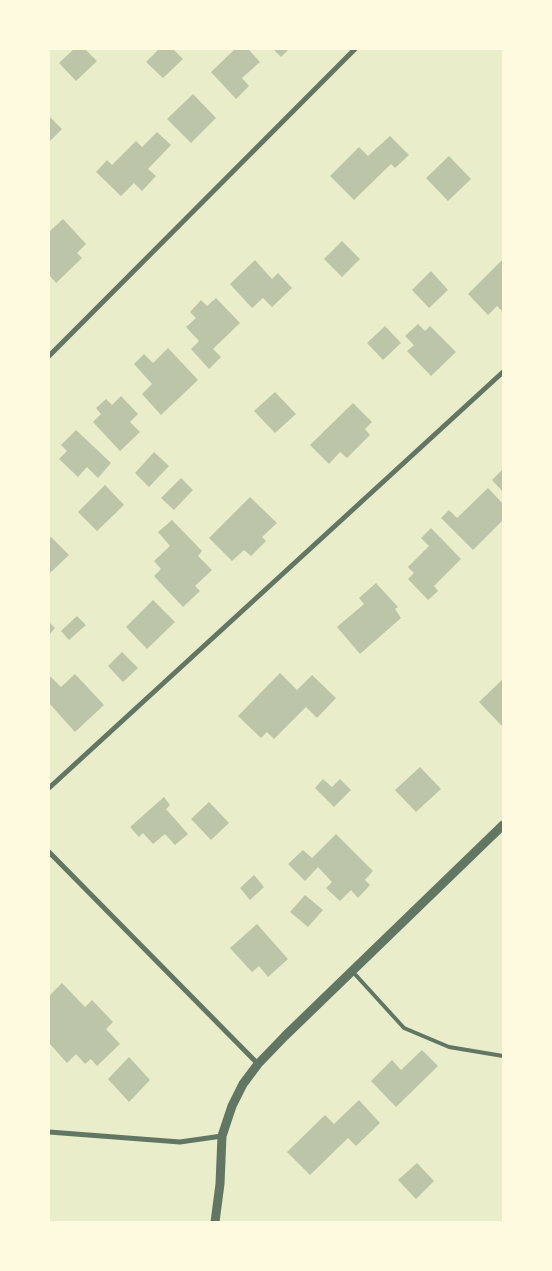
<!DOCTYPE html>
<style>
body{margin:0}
#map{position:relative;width:552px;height:1271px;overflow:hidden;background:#e9edc9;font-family:Lato,sans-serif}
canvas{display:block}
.frame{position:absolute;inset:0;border:50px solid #fefae0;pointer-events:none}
</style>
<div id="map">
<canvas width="552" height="1271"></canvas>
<div class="frame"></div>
</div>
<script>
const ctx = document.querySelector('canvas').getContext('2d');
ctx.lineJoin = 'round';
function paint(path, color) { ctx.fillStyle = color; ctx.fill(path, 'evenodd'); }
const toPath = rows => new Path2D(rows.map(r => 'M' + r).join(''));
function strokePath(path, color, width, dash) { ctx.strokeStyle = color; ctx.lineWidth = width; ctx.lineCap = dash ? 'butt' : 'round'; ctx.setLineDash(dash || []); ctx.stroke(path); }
const building = toPath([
 [74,49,85,49,97,61,76,81,59,63],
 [159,49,173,49,183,59,163,78,146,62],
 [235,49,248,49,260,62,242,78,249,86,236,99,211,72],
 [273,49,289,49,281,57],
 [193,94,216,118,191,143,167,119],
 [49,116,62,129,49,142],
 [157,132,171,145,148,169,156,176,142,191,134,183,121,196,96,172,107,160,112,165,136,141,142,147],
 [390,136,409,155,395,168,391,164,354,200,330,176,359,147,368,156],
 [449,156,471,179,448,201,426,178],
 [63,219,86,244,77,253,82,258,56,283,49,275,49,232],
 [342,241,360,259,342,277,324,259],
 [503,259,503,309,502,311,497,306,488,315,468,294],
 [255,260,272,279,278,273,292,288,272,307,263,298,252,308,230,284],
 [431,271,448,290,429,308,412,290],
 [216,298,240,323,213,349,221,357,209,369,191,349,199,341,186,327,196,318,190,312,201,300,207,306],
 [418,324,425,331,430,326,456,352,431,376,407,351,414,345,405,336],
 [385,326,401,343,383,360,367,343],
 [168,348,198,380,161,415,142,394,152,384,134,364,144,354,153,363],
 [275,392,296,414,275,433,254,411],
 [121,396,138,414,130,422,140,432,120,451,93,422,101,414,96,408,106,399,112,405],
 [353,403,372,422,365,429,370,435,347,458,340,452,329,464,310,445],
 [76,430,111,463,98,478,87,467,78,477,59,459,67,451,61,445],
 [154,452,169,466,149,487,135,473],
 [503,469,503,492,492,480],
 [181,478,193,490,174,510,161,498],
 [105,485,124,505,97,531,78,512],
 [488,488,503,504,503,520,473,550,441,518,449,510,457,518],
 [250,497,277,523,262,537,266,541,251,556,244,550,232,561,209,538],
 [172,520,202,551,198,556,212,570,195,586,200,591,183,607,154,576,161,569,154,561,170,546,158,532],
 [431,528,461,559,434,586,438,591,428,600,408,579,414,573,408,567,429,546,421,538],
 [51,537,69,555,50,573,49,571,49,539],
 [376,583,398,607,395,609,401,618,360,654,337,627,364,604,359,598],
 [153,600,175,622,147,649,126,627],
 [77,616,86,625,69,640,61,631],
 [49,622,55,628,49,635],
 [122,652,138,668,123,682,108,666],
 [280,673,297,690,312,675,336,698,317,718,306,707,274,739,267,732,261,738,238,716],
 [75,674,104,705,75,732,49,703,49,679,51,677,61,687],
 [503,679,503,724,502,726,479,702],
 [420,767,441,789,416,812,395,790],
 [323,779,332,787,340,779,351,790,334,807,315,788],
 [164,797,170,805,166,809,188,834,175,845,165,834,153,844,143,833,139,837,130,827],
 [209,802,229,823,211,840,191,819],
 [336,834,373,871,365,880,370,885,358,898,351,890,340,901,326,888,332,882,318,867,305,881,288,864,303,850,312,858],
 [254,875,264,887,250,900,240,888],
 [305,895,323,910,308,927,290,912],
 [257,924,288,959,268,977,259,966,252,972,230,948],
 [62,983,85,1007,92,1000,113,1022,106,1029,120,1044,97,1066,91,1059,85,1064,76,1054,67,1063,49,1043,49,996],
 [422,1050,438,1066,396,1107,371,1081,392,1060,401,1070],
 [129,1057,150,1080,129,1102,108,1079],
 [359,1100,380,1123,356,1146,348,1138,310,1175,287,1152,325,1115,334,1124],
 [417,1163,434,1181,416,1199,398,1180]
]);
const service = toPath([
 [353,972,404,1028,449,1047,503,1056]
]);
const minor = toPath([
 [49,356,355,49],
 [49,788,503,372],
 [49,852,258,1064],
 [49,1132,180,1142,222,1136]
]);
const tertiary = toPath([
 [215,1222,220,1184,222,1136,232,1106,243,1084,258,1064,285,1036,503,825]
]);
paint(building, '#bcc5a7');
strokePath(service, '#617663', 4);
strokePath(minor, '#617663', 5);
strokePath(tertiary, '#617663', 9);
</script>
